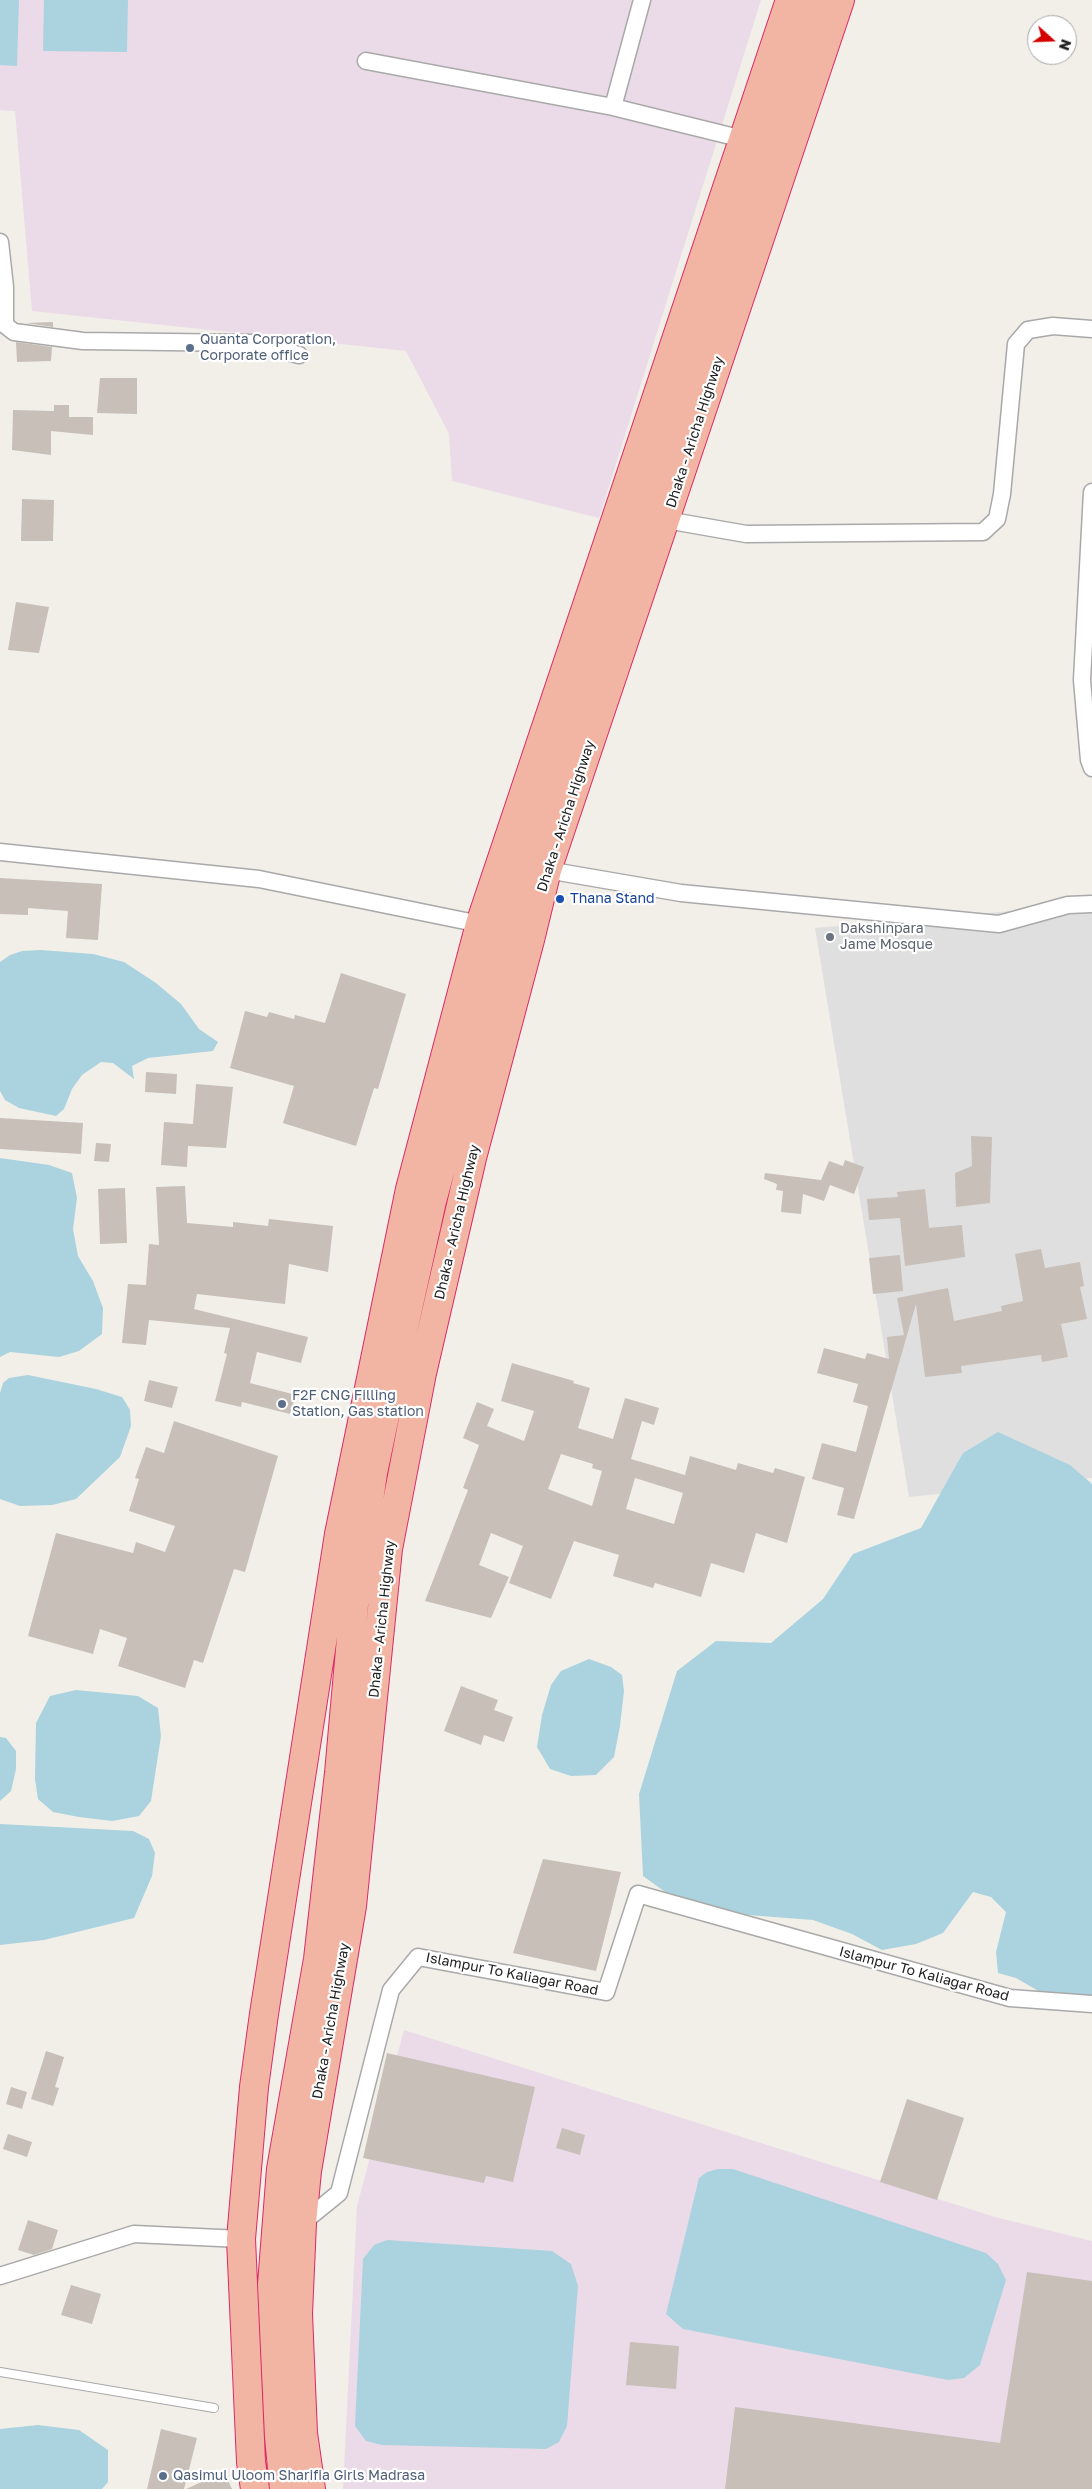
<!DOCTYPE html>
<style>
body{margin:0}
#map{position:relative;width:1092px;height:2489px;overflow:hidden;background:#f2efe9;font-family:"Golos Text",sans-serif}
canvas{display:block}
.north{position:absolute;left:1027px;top:15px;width:50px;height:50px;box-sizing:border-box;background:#fff;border:1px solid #a7a7a7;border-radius:50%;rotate:110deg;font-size:14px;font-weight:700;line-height:20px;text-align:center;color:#222}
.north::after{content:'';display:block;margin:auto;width:18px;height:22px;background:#d40000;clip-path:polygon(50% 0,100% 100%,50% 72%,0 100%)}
</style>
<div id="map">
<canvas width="1092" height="2489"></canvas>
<div class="north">N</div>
</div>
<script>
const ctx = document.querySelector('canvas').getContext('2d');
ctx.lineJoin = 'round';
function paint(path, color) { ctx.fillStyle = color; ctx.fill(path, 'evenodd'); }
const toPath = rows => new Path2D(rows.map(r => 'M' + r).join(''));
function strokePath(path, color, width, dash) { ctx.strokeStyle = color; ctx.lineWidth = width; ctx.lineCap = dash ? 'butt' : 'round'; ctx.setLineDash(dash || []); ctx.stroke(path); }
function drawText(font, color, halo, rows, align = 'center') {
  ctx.font = font + ' "Golos Text",sans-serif'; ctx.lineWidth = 4.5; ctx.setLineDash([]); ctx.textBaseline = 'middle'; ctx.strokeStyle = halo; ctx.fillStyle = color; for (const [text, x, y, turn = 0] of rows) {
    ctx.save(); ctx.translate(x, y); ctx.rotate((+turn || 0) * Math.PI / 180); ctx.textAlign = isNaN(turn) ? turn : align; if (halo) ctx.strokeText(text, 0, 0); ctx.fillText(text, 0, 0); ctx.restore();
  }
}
const residential = toPath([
 [1092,904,1092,1478,909,1497,815,928]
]);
const industrial = toPath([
 [0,0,761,0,599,518,452,481,449,434,406,351,32,311,15,111,0,110],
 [404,2030,995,2217,1092,2241,1092,2489,343,2489,357,2206]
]);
const water = toPath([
 [0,0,19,0,17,66,0,65],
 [44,0,128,0,127,52,43,51],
 [41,950,93,954,124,962,156,983,181,1004,199,1029,218,1042,213,1051,148,1058,132,1066,134,1079,113,1063,101,1062,82,1075,72,1089,64,1109,56,1116,19,1108,5,1100,0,1091,0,962,10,955,22,951],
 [0,1158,49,1165,72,1173,77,1198,73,1229,78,1256,93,1281,103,1308,102,1334,79,1351,59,1357,10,1352,0,1357],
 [28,1375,96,1389,122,1397,130,1410,131,1426,120,1457,76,1499,52,1505,20,1506,0,1499,0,1393,3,1383,9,1378],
 [998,1432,1070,1465,1092,1484,1092,2006,1042,1993,1016,1978,998,1973,996,1952,1006,1912,991,1897,973,1892,943,1933,916,1944,882,1950,852,1934,813,1920,748,1915,668,1894,643,1876,639,1794,677,1671,716,1641,771,1643,823,1599,853,1554,921,1528,963,1453],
 [589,1659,611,1667,622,1675,624,1691,620,1726,614,1757,596,1775,571,1776,550,1769,537,1747,542,1715,551,1685,561,1671],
 [76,1690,138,1696,158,1708,161,1736,151,1801,139,1816,112,1821,79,1817,53,1812,38,1799,35,1779,36,1723,50,1696],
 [0,1737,6,1738,16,1751,16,1769,11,1791,0,1801],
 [0,1824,133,1831,149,1839,155,1853,152,1876,134,1918,44,1940,0,1945],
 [718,2169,733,2169,986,2253,998,2264,1006,2280,980,2365,964,2378,948,2380,683,2329,666,2314,699,2178,707,2172],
 [387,2240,552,2251,571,2264,578,2286,567,2426,559,2442,546,2449,382,2445,366,2441,355,2426,363,2259,374,2245],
 [38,2425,79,2430,108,2450,108,2482,102,2489,0,2489,0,2429]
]);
const building = toPath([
 [53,322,53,327,26,323],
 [16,342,52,347,51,361,17,362],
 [100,378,137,378,137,414,97,413],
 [54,405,69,405,69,417,93,417,93,435,51,431,51,455,12,450,13,410,54,411],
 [22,499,54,500,53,541,21,541],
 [16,602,49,607,39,653,8,650],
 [0,878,102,884,98,940,66,938,68,911,28,908,28,915,0,914],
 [341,973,406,994,378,1089,374,1088,356,1146,283,1123,294,1086,230,1068,245,1011,267,1017,269,1012,294,1019,295,1015,325,1023],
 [146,1072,177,1074,176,1094,145,1092],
 [196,1084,233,1087,226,1148,188,1146,187,1167,161,1165,164,1122,193,1124],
 [0,1118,83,1123,81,1154,0,1149],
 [971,1136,992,1137,990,1203,956,1207,955,1173,972,1166],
 [96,1143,111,1144,109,1162,94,1161],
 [845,1160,864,1167,854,1194,830,1185,824,1201,803,1194,801,1214,781,1212,783,1191,776,1190,777,1184,764,1179,765,1173,821,1180,829,1161,843,1166],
 [185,1186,187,1223,233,1227,233,1222,268,1226,269,1219,333,1226,328,1272,289,1264,285,1304,197,1294,194,1309,308,1337,301,1363,257,1352,250,1383,296,1395,290,1414,242,1402,241,1407,215,1401,227,1354,224,1353,230,1328,149,1320,146,1345,122,1343,128,1284,146,1285,149,1244,159,1245,156,1187],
 [125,1188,127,1243,100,1244,98,1189],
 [925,1189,929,1228,962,1225,965,1257,905,1266,900,1218,869,1220,867,1199,898,1197,897,1192],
 [1041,1249,1045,1268,1080,1262,1084,1286,1080,1287,1087,1319,1061,1324,1068,1357,1042,1362,1041,1355,961,1366,962,1373,925,1377,916,1304,854,1519,837,1515,844,1488,812,1479,822,1443,856,1452,868,1406,853,1402,858,1384,817,1373,824,1348,865,1359,867,1353,889,1359,887,1337,904,1335,897,1298,948,1288,954,1321,1002,1311,1001,1306,1023,1301,1015,1254],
 [900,1255,903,1291,873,1294,869,1258],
 [512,1363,574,1381,573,1383,590,1388,578,1428,613,1439,625,1398,659,1408,654,1425,642,1421,631,1459,685,1475,690,1456,736,1470,738,1463,773,1473,775,1468,805,1477,787,1543,756,1533,744,1573,711,1563,701,1597,655,1583,653,1588,613,1576,619,1555,574,1541,551,1599,509,1583,523,1546,491,1533,479,1565,509,1577,491,1618,425,1601,468,1490,463,1488,479,1445,463,1438,477,1402,494,1409,487,1426,524,1441,534,1411,501,1401],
 [561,1454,593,1464,592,1468,602,1471,592,1506,548,1489],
 [635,1478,683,1493,674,1524,626,1509],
 [149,1380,178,1387,172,1408,144,1401],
 [174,1421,278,1456,245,1572,234,1569,203,1663,194,1660,185,1688,118,1666,127,1638,100,1629,93,1654,28,1636,56,1533,133,1553,136,1542,165,1552,175,1526,129,1511,139,1479,135,1478,146,1447,164,1453],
 [461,1686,498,1700,494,1710,513,1717,504,1742,484,1735,481,1745,444,1731],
 [543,1859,621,1872,596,1971,513,1953],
 [46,2051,64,2057,55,2087,59,2088,53,2106,31,2099],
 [387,2053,535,2087,513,2182,486,2176,484,2183,363,2158],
 [11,2087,27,2092,22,2109,6,2104],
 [907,2099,964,2118,937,2200,880,2182],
 [562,2128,585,2135,580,2155,556,2148],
 [8,2134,32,2142,27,2157,3,2149],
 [28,2220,58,2230,52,2249,34,2255,18,2250],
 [1027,2272,1092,2281,1092,2489,725,2489,735,2407,1000,2443],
 [71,2285,101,2294,92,2324,61,2315],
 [630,2342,679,2346,676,2389,626,2385],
 [161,2429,197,2438,184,2489,147,2489],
 [224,2472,232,2489,186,2489]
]);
const service = toPath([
 [0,2372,214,2408]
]);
const minor = toPath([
 [366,61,613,107,743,139],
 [613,107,642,0],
 [0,242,5,287,5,325,14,332,83,341,252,343,299,355],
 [1092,492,1082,680,1089,760,1092,768],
 [666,520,746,534,983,532,997,519,1002,494,1016,344,1028,330,1053,326,1092,329],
 [0,852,259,879,480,924],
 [547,870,681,893,999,924,1068,905,1092,904],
 [302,2223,339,2193,391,1990,418,1957,606,1992,638,1894,1010,1998,1092,2004],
 [0,2276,134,2234,241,2239]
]);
const trunk = toPath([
 [255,2489,251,2462,241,2239,254,2087,264,2014,339,1534,410,1189,480,924,790,0],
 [284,2489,279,2437,272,2284,281,2169,318,1959,339,1773,354,1605,373,1473,399,1349,432,1201,496,964,652,479,818,0],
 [311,2489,303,2433,298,2314,302,2223,307,2171,352,1906,388,1549,422,1373,472,1158,530,940,547,870,840,0]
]);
const markers = [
 [190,348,5,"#5c6f8a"],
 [560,899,5,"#1a4fb4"],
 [830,937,5,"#6b7280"],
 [282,1404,5,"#5c6f8a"],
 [163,2476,5,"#5c6f8a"]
];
const serviceNames = [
 ["Quanta Corporation,",200,340],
 ["Corporate office",200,356],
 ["F2F CNG Filling",292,1396],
 ["Station, Gas station",292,1412],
 ["Qasimul Uloom Sharifia Girls Madrasa",173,2476]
];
const streetNames = [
 ["Dhaka - Aricha Highway",695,432,-72],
 ["Dhaka - Aricha Highway",566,816,-72],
 ["Dhaka - Aricha Highway",457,1222,-77],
 ["Dhaka - Aricha Highway",382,1619,-84],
 ["Islampur To Kaliagar Road",512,1974,11],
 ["Islampur To Kaliagar Road",924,1974,15],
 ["Dhaka - Aricha Highway",331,2021,-80]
];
const transitNames = [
 ["Thana Stand",570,899]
];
const worshipNames = [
 ["Dakshinpara",840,929],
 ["Jame Mosque",840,945]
];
paint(residential, '#e0dfdf');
paint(industrial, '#ebdbe8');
paint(water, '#aad3df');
paint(building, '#c7bfb8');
strokePath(service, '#a9a9a9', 10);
strokePath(minor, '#a9a9a9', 19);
strokePath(trunk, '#dc2a67', 30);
strokePath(service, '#fff', 8);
strokePath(minor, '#fff', 16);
strokePath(trunk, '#f2b4a3', 28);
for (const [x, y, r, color] of markers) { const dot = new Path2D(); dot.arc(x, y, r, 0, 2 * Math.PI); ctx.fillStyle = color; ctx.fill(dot); strokePath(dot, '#fff', 2); }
drawText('14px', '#4e5e75', '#fff', serviceNames, 'left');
drawText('14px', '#222', '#fff', streetNames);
drawText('14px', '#164399', '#fff', transitNames, 'left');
drawText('14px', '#5b616d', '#fff', worshipNames, 'left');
</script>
